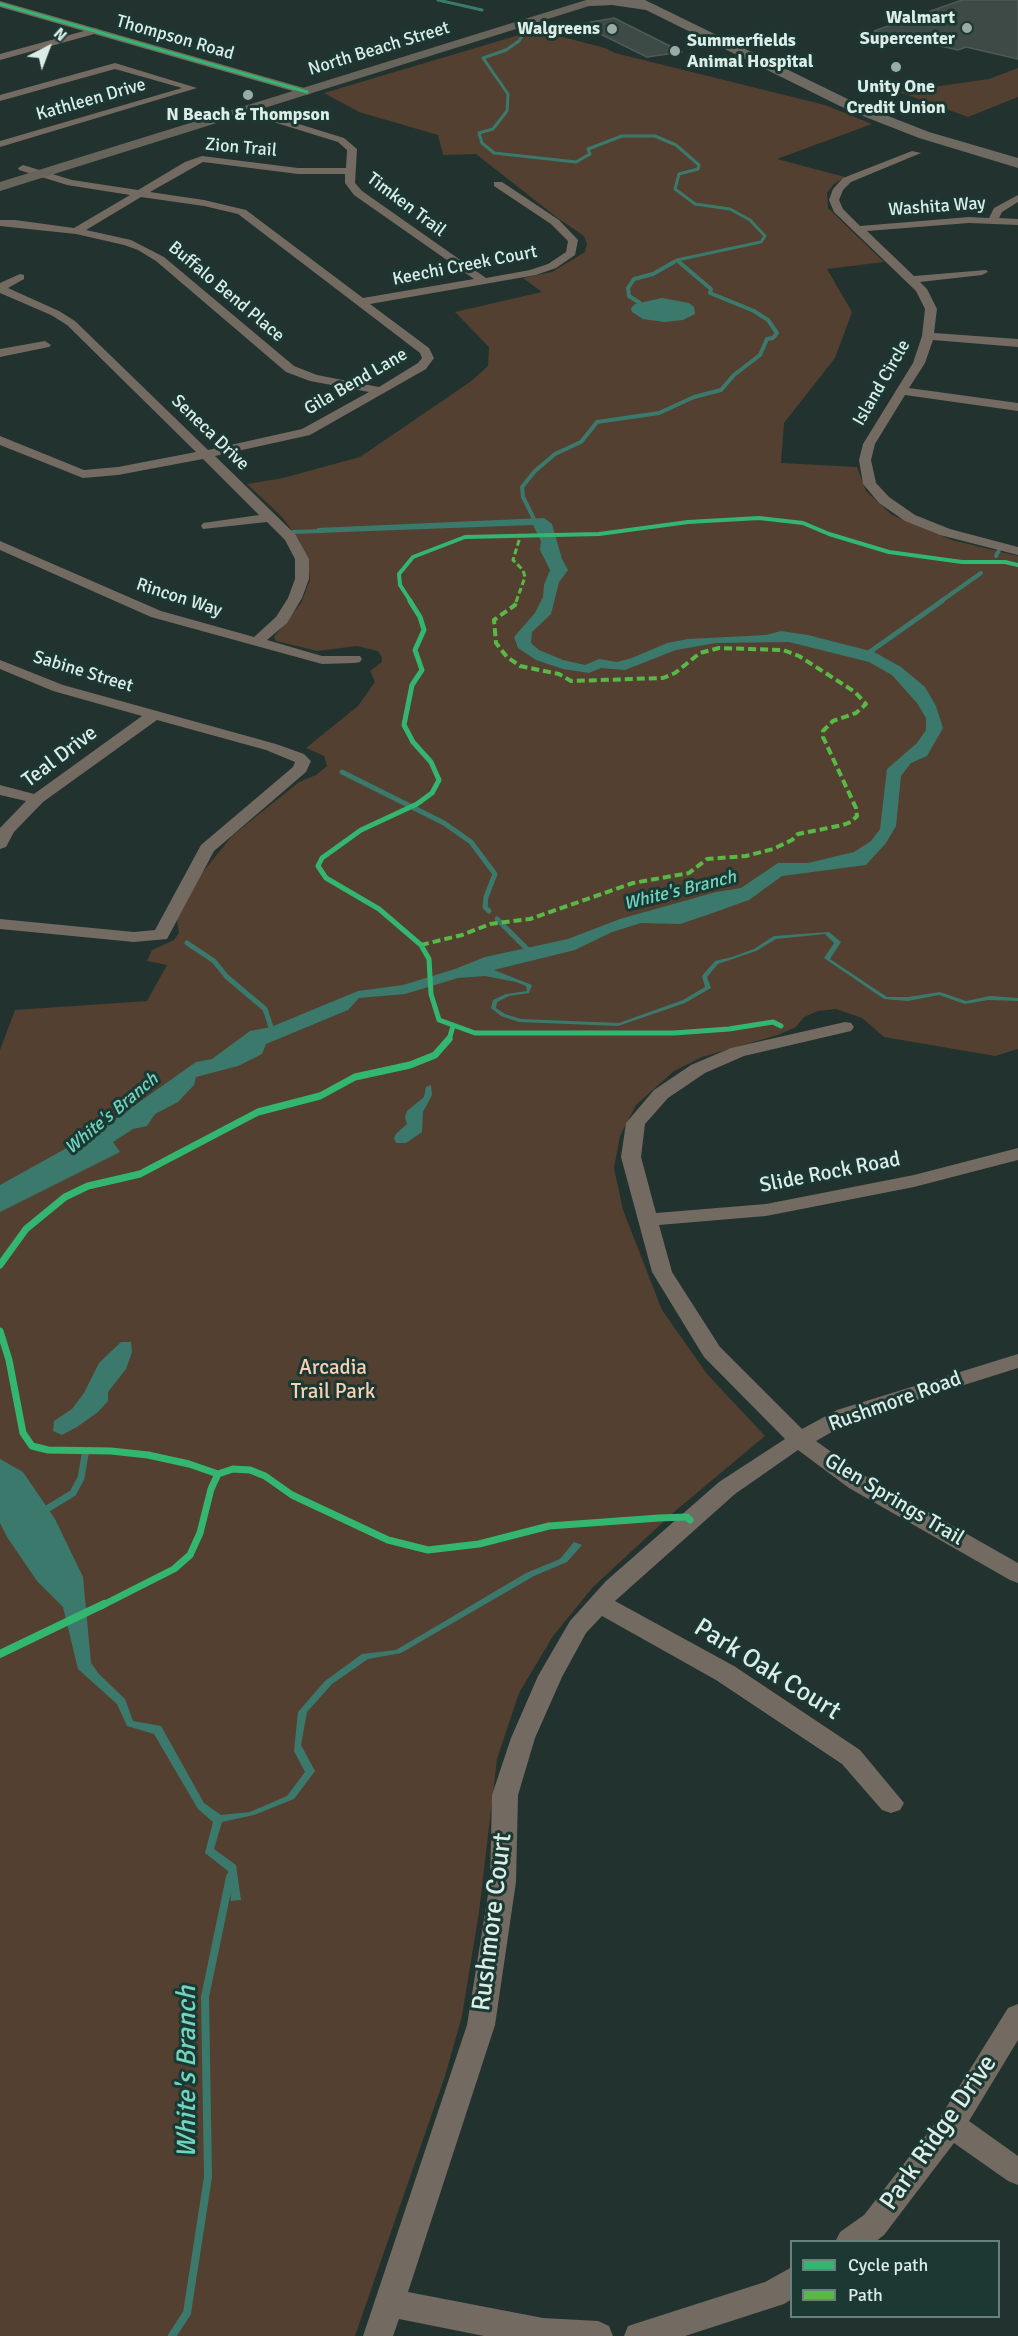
<!DOCTYPE html>
<style>
body{margin:0}
#map{position:relative;width:1018px;height:2336px;overflow:hidden;background:#22322e;font-family:Signika,sans-serif}
canvas{display:block}
.legend{position:absolute;left:790px;top:2240px;width:210px;height:78px;box-sizing:border-box;background:#1c3832;border:2px solid #69807b;margin:0;padding:8px 10px;list-style:none;font-size:18px;color:#dcede8}
.legend li{display:flex;align-items:center;gap:12px;height:30px}
.legend b{width:30px;border:2px solid #69807b}
.north{position:absolute;left:18px;top:18px;width:60px;height:60px;-webkit-text-stroke:4px #1c3832;paint-order:stroke;rotate:42deg;font-size:16px;font-weight:700;line-height:24px;text-align:center;color:#dcede8}
.north::after{content:'';display:block;margin:auto;width:21px;height:27px;background:#dcede8;clip-path:polygon(50% 0,100% 100%,50% 72%,0 100%)}
</style>
<div id="map">
<canvas width="1018" height="2336"></canvas>
<ul class="legend">
<li><b style="height:8px;background:#33b770"></b>Cycle path</li>
<li><b style="height:8px;background:#58b947"></b>Path</li>
</ul>
<div class="north">N</div>
</div>
<script>
const ctx = document.querySelector('canvas').getContext('2d');
ctx.lineJoin = 'round';
function paint(path, color) { ctx.fillStyle = color; ctx.fill(path, 'evenodd'); }
const toPath = rows => new Path2D(rows.map(r => 'M' + r).join(''));
function strokePath(path, color, width, dash) { ctx.strokeStyle = color; ctx.lineWidth = width; ctx.lineCap = dash ? 'butt' : 'round'; ctx.setLineDash(dash || []); ctx.stroke(path); }
function drawText(font, color, halo, rows, align = 'center') {
  ctx.font = font + ' Signika,sans-serif'; ctx.lineWidth = 6; ctx.setLineDash([]); ctx.textBaseline = 'middle'; ctx.strokeStyle = halo; ctx.fillStyle = color; for (const [text, x, y, turn = 0] of rows) {
    ctx.save(); ctx.translate(x, y); ctx.rotate((+turn || 0) * Math.PI / 180); ctx.textAlign = isNaN(turn) ? turn : align; if (halo) ctx.strokeText(text, 0, 0); ctx.fillText(text, 0, 0); ctx.restore();
  }
}
const green = toPath([
 [536,30,605,48,615,53,825,105,872,124,777,159,845,177,834,184,827,193,828,208,884,262,827,269,852,312,835,358,784,423,781,463,857,467,866,491,892,515,952,540,1018,556,1018,1049,995,1056,884,1037,862,1018,836,1009,818,1011,804,1017,796,1027,778,1035,702,1057,674,1071,636,1105,620,1136,614,1168,623,1210,662,1310,707,1374,765,1436,674,1512,593,1587,553,1636,519,1693,497,1759,479,1912,462,2016,445,2076,355,2336,0,2336,0,1050,15,1010,147,1001,167,965,147,961,152,950,174,940,179,933,177,921,180,914,202,873,232,836,299,782,316,775,327,766,324,756,306,748,358,706,375,682,370,671,382,662,382,658,378,651,357,646,317,651,276,641,274,637,301,603,310,580,308,557,298,538,282,517,247,484,283,478,360,457,470,382,488,366,489,347,455,312,542,292,523,278,552,272,585,252,587,244,584,236,559,219,476,154,443,155,438,135,359,112,324,93],
 [1018,68,1018,97,968,117,899,92,989,79]
]);
const water = toPath([
 [662,298,689,303,694,307,695,314,683,320,664,322,643,319,632,312,631,308,635,304],
 [544,518,552,524,562,559,568,570,559,582,551,614,532,632,531,643,539,650,563,660,585,665,599,659,617,662,632,658,667,643,688,639,766,635,781,631,808,635,874,652,901,667,925,687,936,706,943,728,927,756,911,763,901,776,896,826,886,843,866,865,782,876,749,900,707,915,680,924,641,923,612,932,575,950,494,970,532,985,529,993,509,996,497,1002,496,1008,505,1014,521,1019,619,1023,683,1000,705,987,702,976,715,961,732,957,754,949,774,936,829,932,841,942,830,959,887,997,908,997,940,992,966,1001,990,996,1018,998,1018,1001,988,1000,965,1004,939,995,908,1001,884,999,824,958,834,943,825,934,776,939,756,951,718,964,707,977,711,988,685,1003,618,1026,519,1022,501,1016,491,1008,493,1000,506,994,527,991,526,986,516,982,485,976,458,978,405,994,359,998,348,1010,266,1044,262,1054,238,1066,196,1077,194,1085,178,1102,155,1114,147,1126,133,1129,113,1142,120,1152,0,1212,0,1185,101,1129,196,1062,212,1059,250,1031,271,1027,358,991,403,985,455,969,485,957,568,939,620,919,716,892,741,888,778,863,808,863,854,852,871,841,880,829,887,769,917,743,926,730,926,718,917,703,892,675,869,662,789,642,716,643,676,650,625,670,601,668,589,673,563,669,536,660,518,648,514,637,535,613,543,597,544,585,550,570,540,550,541,541,533,525,317,533,317,528],
 [431,1085,432,1095,423,1112,422,1132,406,1143,396,1143,394,1138,396,1134,407,1124,405,1117,407,1111,424,1097,426,1087],
 [121,1342,131,1342,132,1352,126,1369,108,1392,108,1401,98,1412,77,1427,62,1435,53,1431,54,1421,72,1409,84,1393,99,1363],
 [0,1459,23,1472,55,1519,83,1577,91,1663,99,1674,125,1699,133,1721,161,1726,204,1803,221,1815,250,1812,287,1796,305,1772,294,1751,298,1712,325,1681,362,1654,396,1650,526,1573,560,1559,574,1542,582,1545,567,1562,534,1576,401,1653,368,1659,332,1684,307,1712,301,1745,315,1771,294,1799,254,1815,222,1822,214,1849,236,1865,241,1900,231,1901,228,1871,205,1853,213,1822,198,1809,154,1734,127,1726,117,1704,78,1669,63,1607,37,1581,7,1537,0,1523]
]);
const streamFar4 = toPath([
 [438,0,482,10],
 [527,28,519,41,506,50,483,58,508,94,507,111,493,129,479,133,482,143,494,153,576,162,590,154,588,149,622,136,655,136,676,145,699,165,698,169,679,174,675,189,695,204,730,209,750,220,765,236,761,242,677,260,672,263],
 [677,260,681,263]
]);
const streamFar3 = toPath([
 [640,303,629,296,628,288,634,279,653,274,674,262],
 [537,525,523,497,522,487,535,471,555,454,581,442,597,422,659,413,694,397,721,390,734,375,760,355,767,339,773,338,777,333,768,320,754,311,710,293,711,289,679,262],
 [293,532,323,531],
 [996,556,999,550],
 [940,602,981,573]
]);
const streamFar2 = toPath([
 [864,656,942,601],
 [342,772,444,823,471,842,495,874,486,897,485,907,489,911],
 [497,919,529,951],
 [187,943,214,961,227,977,265,1009,272,1030]
]);
const streamFar1 = toPath([
 [42,1512,73,1493,81,1478,85,1455]
]);
const stream = toPath([
 [172,2336,187,2313,208,2177,205,1997,230,1877]
]);
const building = toPath([
 [962,0,1018,0,1018,59,966,47,958,50,874,31,962,0],
 [614,18,682,52,647,57,580,24,614,18]
]);
const minor = toPath([
 [95,28,98,29,98,33,0,60,0,54,95,28],
 [115,63,197,88,0,147,0,141,182,88,115,69,0,101,0,95,115,63],
 [273,116,344,138,357,149,355,183,362,191,486,278,530,270,548,264,566,252,568,241,551,224,494,186,494,182,502,182,559,220,578,240,575,255,556,268,536,275,370,304,429,348,434,358,426,369,310,435,215,456,296,535,309,559,309,579,302,598,287,623,267,640,322,656,360,656,362,659,360,662,355,663,322,664,151,617,0,550,0,541,161,611,254,637,276,617,288,598,295,579,295,559,285,540,267,522,203,529,201,526,203,523,259,515,203,459,118,475,83,478,0,445,0,436,84,470,118,467,196,452,67,325,51,315,0,293,0,283,20,274,24,275,24,279,8,288,59,311,75,321,208,450,302,429,369,392,310,381,286,372,156,261,138,250,124,245,76,234,0,226,0,220,15,220,74,228,130,195,67,185,19,170,18,168,23,165,72,180,138,190,185,162,202,156,298,168,346,168,347,150,338,142,270,121,270,117,273,116],
 [203,162,298,174,345,174,345,183,354,195,474,279,363,298,246,210,204,200,150,192,203,162],
 [141,197,204,206,238,214,420,353,422,358,418,363,379,387,317,375,294,366,164,257,131,240,86,230,141,197],
 [912,151,921,153,851,182,843,190,839,200,843,209,860,226,969,217,989,218,994,208,1018,195,1018,202,1002,212,999,218,1018,219,1018,225,969,223,867,231,914,276,986,270,988,272,982,275,920,282,927,289,937,309,934,333,1018,339,1018,347,933,340,925,363,909,388,1018,403,1018,411,905,395,875,444,871,460,876,483,889,497,915,515,950,529,1018,547,1018,555,940,535,905,521,879,503,863,484,859,460,863,444,913,363,922,336,925,309,916,291,834,212,829,200,833,189,843,178,912,151],
 [45,341,51,345,49,347,0,357,0,349,45,341],
 [0,660,63,685,276,744,304,754,311,761,306,772,214,851,167,939,134,942,0,929,0,919,134,932,155,930,201,845,293,767,295,762,266,750,157,720,43,802,14,832,6,847,0,849,0,828,26,801,0,795,0,785,34,794,142,716,53,691,0,669,0,660],
 [845,1022,851,1023,854,1027,851,1031,744,1056,705,1073,668,1098,645,1124,641,1157,656,1213,766,1204,914,1175,1018,1148,1018,1160,914,1187,766,1216,659,1225,672,1272,720,1347,802,1429,837,1410,1018,1354,1018,1368,853,1420,816,1441,865,1476,1018,1563,1018,1583,1010,1580,849,1488,798,1450,735,1494,615,1601,734,1666,860,1750,904,1803,900,1810,891,1813,882,1810,842,1764,716,1680,602,1616,586,1633,562,1677,535,1738,518,1795,516,1882,495,2025,408,2292,543,2318,598,2321,609,2326,613,2336,484,2336,399,2319,393,2336,363,2336,467,2025,490,1882,492,1795,511,1738,538,1676,570,1621,606,1581,719,1482,785,1439,704,1357,652,1272,621,1157,626,1123,654,1090,691,1065,731,1048,845,1022],
 [1018,2004,1018,2040,969,2121,1018,2156,1018,2185,1008,2181,954,2143,884,2235,875,2242,835,2242,840,2232,864,2215,941,2116,1008,2008,1018,2004],
 [792,2267,792,2299,784,2304,685,2336,624,2336,628,2326,765,2282,792,2267]
]);
const tertiary = toPath([
 [0,1,311,90,313,92,307,95,303,94,0,7,0,1]
]);
const secondary = toPath([
 [586,0,604,0,602,2,0,191,0,182,586,0]
]);
const primary = toPath([
 [587,0,645,0,860,105,929,132,1018,158,1018,168,919,138,850,111,646,10,612,5,592,6,587,5,587,0]
]);
const quietFar1 = toPath([
 [516,602,525,577,523,570,513,560,521,534]
]);
const quiet = toPath([
 [421,945,462,935,490,924,530,919,633,883,689,873,707,859,746,856,773,849,792,840,798,834,843,825,851,822,857,816,856,808,823,737,823,731,833,721,856,713,866,704,855,692,799,656,783,650,719,648,700,653,675,673,663,678,571,681,559,674,520,666,507,657,496,643,494,620,515,605,517,601]
]);
const cyclewayFar4 = toPath([
 [0,4,307,92]
]);
const cyclewayFar3 = toPath([
 [411,602,400,585,399,574,413,557,465,537,599,534,688,522,759,518,803,523,829,534,889,552,962,562,1005,562,1018,565]
]);
const cyclewayFar2 = toPath([
 [410,601,420,617,424,630,415,650,422,670,412,685,404,725,413,742,431,762,439,780,432,793,417,804,361,830,322,858,318,866,326,878,379,909,421,945,429,959,431,994,439,1020,475,1033,674,1033,729,1029,773,1022,781,1026],
 [449,1040,453,1026]
]);
const cyclewayFar1 = toPath([
 [0,1265,26,1229,65,1197,88,1186,140,1174,258,1112,320,1096,355,1077,410,1065,435,1055,449,1039],
 [0,1331,9,1360,23,1433,32,1446,48,1450,111,1451,148,1455,189,1464,218,1474],
 [101,1606,174,1569,190,1555,200,1533,211,1489,218,1474,233,1469,250,1470,265,1476,292,1495,388,1540,428,1550,479,1544,549,1526,659,1518,687,1517,690,1520]
]);
const cycleway = toPath([
 [0,1654,104,1604]
]);
const markers = [
 [967,28,6,"#9baca7"],
 [612,29,6,"#9baca7"],
 [675,51,6,"#9baca7"],
 [896,67,6,"#9baca7"],
 [248,95,6,"#9baca7"]
];
const farPoinames = [
 ["Walmart",955,18],
 ["Supercenter",955,39],
 ["Walgreens",600,29],
 ["Summerfields",687,41,"left"],
 ["Animal Hospital",687,62,"left"],
 ["Unity One",896,87,"center"],
 ["Credit Union",896,108,"center"],
 ["N Beach & Thompson",248,115,"center"]
];
const farStreetnames = [
 ["Thompson Road",175,38,16],
 ["North Beach Street",379,49,-17],
 ["Kathleen Drive",91,100,-16],
 ["Zion Trail",241,148,5],
 ["Timken Trail",406,205,37],
 ["Washita Way",937,207,-4],
 ["Keechi Creek Court",465,266,-11],
 ["Buffalo Bend Place",226,292,40],
 ["Gila Bend Lane",356,382,-30],
 ["Island Circle",882,383,-60],
 ["Seneca Drive",210,433,44],
 ["Rincon Way",179,598,18],
 ["Sabine Street",83,672,17]
];
const farWaternames = [
 ["White's Branch",680,891,-14],
 ["White's Branch",112,1114,-40]
];
const streetNames = [
 ["Teal Drive",60,757,-37],
 ["Slide Rock Road",830,1173,-11],
 ["Rushmore Road",895,1402,-20],
 ["Glen Springs Trail",894,1500,31]
];
const parkNames = [
 ["Arcadia",333,1368],
 ["Trail Park",333,1392]
];
const nearStreetnames = [
 ["Park Oak Court",767,1670,32],
 ["Rushmore Court",493,1922,-83],
 ["Park Ridge Drive",939,2133,-55]
];
const nearWaternames = [
 ["White's Branch",188,2072,-90]
];
paint(green, '#534031');
paint(water, '#3b796c');
strokePath(streamFar4, '#3b796c', 3);
strokePath(streamFar3, '#3b796c', 4);
strokePath(streamFar2, '#3b796c', 5);
strokePath(streamFar1, '#3b796c', 7);
strokePath(stream, '#3b796c', 8);
paint(building, '#3d4a46');
strokePath(building, '#4d5a56', 1.5);
paint(minor, '#736a62');
paint(tertiary, '#736a62');
paint(secondary, '#67645b');
paint(primary, '#6e6a61');
strokePath(quietFar1, '#58b947', 3, [6, 3]);
strokePath(quiet, '#58b947', 4, [8, 4]);
strokePath(cyclewayFar4, '#33b770', 3);
strokePath(cyclewayFar3, '#33b770', 4);
strokePath(cyclewayFar2, '#33b770', 5);
strokePath(cyclewayFar1, '#33b770', 7);
strokePath(cycleway, '#33b770', 8);
for (const [x, y, r, color] of markers) { const dot = new Path2D(); dot.arc(x, y, r, 0, 2 * Math.PI); ctx.fillStyle = color; ctx.fill(dot); strokePath(dot, '#1c3832', 2); }
drawText('bold 18px', '#dcede8', '#1c3832', farPoinames, 'right');
drawText('18px', '#dcede8', '#1c3832', farStreetnames);
drawText('italic 18px', '#6fd5bf', '#1c3832', farWaternames);
drawText('21px', '#dcede8', '#1c3832', streetNames);
drawText('21px', '#f9d0b3', '#1c3832', parkNames);
drawText('26px', '#dcede8', '#1c3832', nearStreetnames);
drawText('italic 27px', '#6fd5bf', '#1c3832', nearWaternames);
</script>
